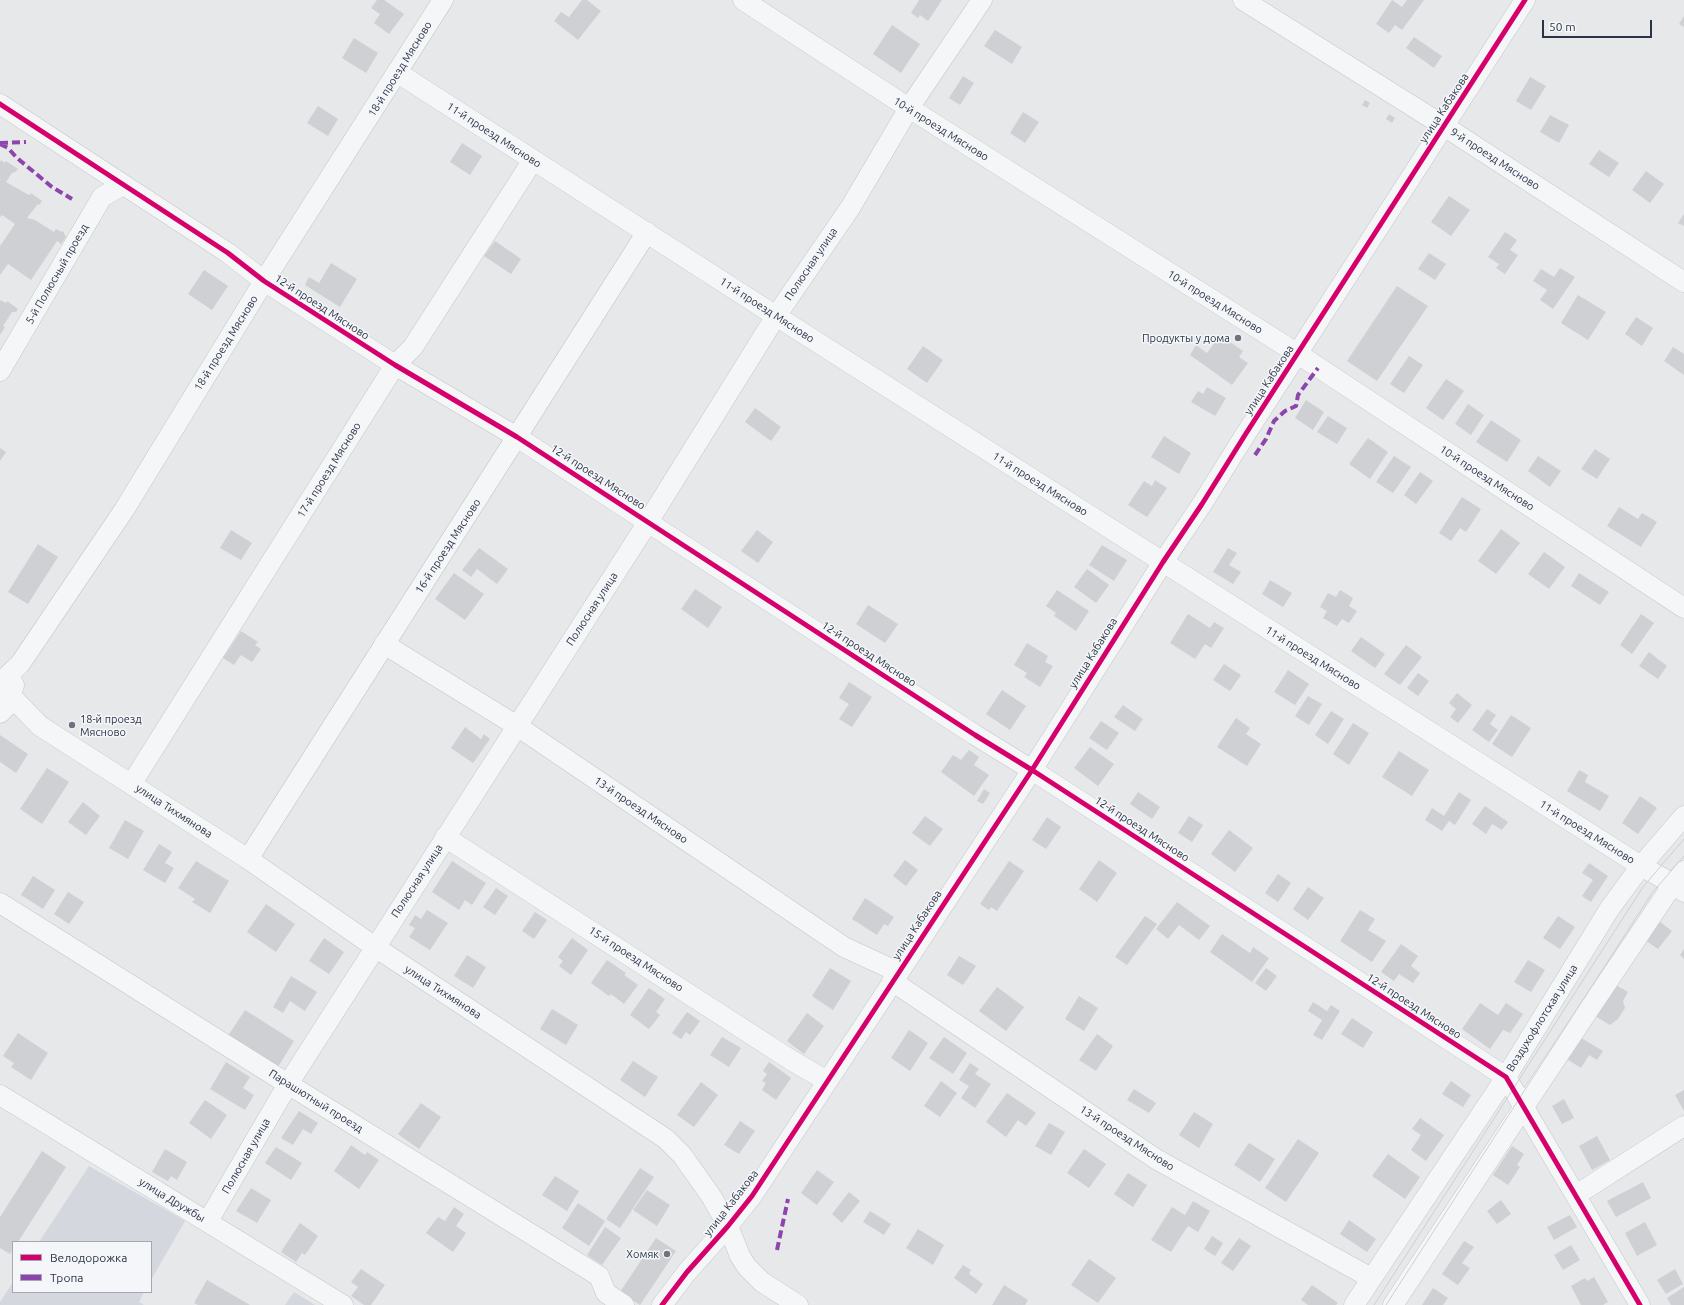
<!DOCTYPE html>
<meta charset="utf-8">
<style>
body{margin:0}
#map{position:relative;width:1684px;height:1305px;overflow:hidden;background:#e6e8ea;font-family:Ubuntu,sans-serif}
canvas{display:block}
.legend{position:absolute;left:12px;top:1241px;width:140px;height:52px;box-sizing:border-box;background:#f4f6f9;border:1px solid #a4a8b1;margin:0;padding:5px 7px;list-style:none;font-size:12px;color:#2b3445}
.legend li{display:flex;align-items:center;gap:8px;height:20px}
.legend b{width:20px;border:1px solid #a4a8b1}
.scale{position:absolute;left:1542px;top:20px;width:110px;height:18px;box-sizing:border-box;border:2px solid #2b3445;border-top:0;padding-left:5px;font-size:12px;line-height:14px;white-space:nowrap;color:#2b3445;-webkit-text-stroke:3px #f4f6f9;paint-order:stroke}
</style>
<div id="map">
<canvas width="1684" height="1305"></canvas>
<ul class="legend">
<li><b style="height:5px;background:#d6006c"></b>Велодорожка</li>
<li><b style="height:5px;background:#8e44ad"></b>Тропа</li>
</ul>
<div class="scale">50 m</div>
</div>
<script>
const ctx = document.querySelector('canvas').getContext('2d');
ctx.lineJoin = 'round';
function paint(path, color) { ctx.fillStyle = color; ctx.fill(path, 'evenodd'); }
const toPath = rows => new Path2D(rows.map(r => 'M' + r).join(''));
function strokePath(path, color, width, dash) { ctx.strokeStyle = color; ctx.lineWidth = width; ctx.lineCap = dash ? 'butt' : 'round'; ctx.setLineDash(dash || []); ctx.stroke(path); }
function drawText(font, color, halo, rows, align = 'center') {
  ctx.font = font + ' Ubuntu,sans-serif'; ctx.lineWidth = 3; ctx.setLineDash([]); ctx.textBaseline = 'middle'; ctx.strokeStyle = halo; ctx.fillStyle = color; for (const [text, x, y, turn = 0] of rows) {
    ctx.save(); ctx.translate(x, y); ctx.rotate((+turn || 0) * Math.PI / 180); ctx.textAlign = isNaN(turn) ? turn : align; if (halo) ctx.strokeText(text, 0, 0); ctx.fillText(text, 0, 0); ctx.restore();
  }
}
const built = toPath([
 [89,1166,185,1221,151,1280,151,1242,39,1242],
 [13,1282,13,1292,144,1292,139,1302,144,1305,0,1305,0,1302],
 [294,1292,315,1305,285,1305]
]);
const building = toPath([
 [377,0,384,0,404,14,389,34,374,23,380,14,371,8],
 [582,0,587,0,601,11,578,40,554,21,561,12,569,17],
 [919,0,942,0,928,21,920,15,918,18,911,13],
 [1392,0,1402,7,1407,0,1424,0,1402,30,1395,25,1389,33,1376,24],
 [1684,16,1684,27,1679,24],
 [892,25,920,44,901,73,873,54],
 [995,30,1022,47,1012,64,984,46],
 [1414,37,1442,56,1434,68,1406,48],
 [354,38,378,53,366,73,342,58],
 [963,76,974,83,960,105,949,98],
 [1530,77,1546,86,1531,110,1516,101],
 [1365,100,1370,103,1367,108,1362,105],
 [318,106,338,119,328,136,307,123],
 [1023,112,1039,122,1025,143,1010,133],
 [1389,114,1395,118,1392,123,1386,119],
 [1550,115,1569,125,1559,143,1540,132],
 [462,143,482,156,470,175,450,162],
 [1599,150,1619,163,1609,177,1589,164],
 [1,160,5,163,6,161,18,169,15,172,12,173,6,182,27,194,30,195,31,193,42,201,40,204,37,205,27,218,35,220,54,232,56,229,62,232,63,231,66,237,61,244,57,241,31,280,8,264,0,275,0,246,15,224,2,215,0,217,0,162],
 [1646,171,1664,184,1650,203,1632,190],
 [1449,196,1470,210,1451,236,1431,222],
 [1684,214,1684,226,1678,223],
 [1505,232,1517,240,1510,250,1518,255,1505,274,1496,268,1499,264,1488,257],
 [495,241,521,259,511,274,484,256],
 [1429,253,1446,264,1435,280,1418,269],
 [331,263,357,279,340,307,305,285,309,277,319,283],
 [1560,268,1575,277,1553,309,1540,300,1547,290,1533,281,1541,269,1554,277],
 [204,270,228,286,212,310,188,294],
 [1397,286,1428,306,1377,381,1347,361],
 [1578,295,1606,312,1588,340,1561,323],
 [0,300,6,303,7,301,18,309,16,312,12,312,3,326,5,327,0,335],
 [1636,317,1653,328,1642,346,1625,334],
 [1220,335,1243,351,1239,357,1248,363,1232,385,1190,355,1196,345,1207,353],
 [923,346,943,360,927,383,907,369],
 [1673,347,1684,354,1684,375,1664,361],
 [1409,356,1423,365,1404,393,1390,384],
 [1446,379,1464,391,1443,420,1426,408],
 [1207,387,1226,398,1215,416,1191,402,1198,391,1203,394],
 [1306,400,1324,412,1313,430,1295,418],
 [1468,404,1484,415,1471,435,1455,424],
 [755,408,781,427,771,441,745,422],
 [1328,416,1347,428,1337,444,1317,432],
 [1491,420,1521,440,1507,462,1476,442],
 [1164,436,1191,453,1179,474,1151,457],
 [1368,438,1388,452,1370,479,1349,464],
 [0,448,6,452,0,461],
 [1595,449,1610,459,1597,479,1581,469],
 [1394,456,1411,467,1393,493,1376,482],
 [1538,456,1561,471,1550,487,1528,471],
 [1420,472,1433,481,1416,504,1404,495],
 [1155,480,1167,488,1147,517,1128,505,1144,481,1152,486],
 [1462,497,1481,509,1466,532,1460,528,1451,541,1439,533],
 [1619,507,1638,519,1642,513,1657,522,1641,547,1607,526],
 [1501,529,1520,543,1496,574,1478,561],
 [231,530,252,543,241,560,220,548],
 [757,530,773,542,758,563,741,551],
 [38,544,58,557,28,604,8,592],
 [1102,545,1127,560,1114,581,1089,565],
 [479,548,508,569,497,584,477,569,471,577,462,570],
 [1228,548,1237,553,1229,565,1241,572,1233,584,1213,572],
 [1544,552,1565,567,1549,589,1528,574],
 [1087,569,1109,585,1096,603,1074,587],
 [454,573,484,594,465,620,435,599],
 [1579,573,1609,592,1600,605,1571,586],
 [1270,580,1292,593,1283,607,1262,594],
 [695,589,722,607,708,628,681,609],
 [1057,590,1089,611,1076,631,1054,616,1056,613,1046,606],
 [1340,590,1353,598,1349,606,1357,611,1349,623,1342,619,1337,626,1323,618,1327,611,1320,607,1328,593,1336,597],
 [868,605,898,624,885,643,856,624],
 [1188,614,1210,628,1214,622,1224,628,1211,648,1205,644,1195,659,1170,643],
 [1641,614,1654,623,1632,654,1620,645],
 [241,631,258,642,255,645,261,649,252,662,241,655,234,665,223,658],
 [1361,637,1385,654,1375,668,1351,651],
 [1027,643,1048,656,1045,662,1053,666,1040,687,1024,677,1027,673,1014,665],
 [1406,645,1422,657,1400,685,1384,674],
 [1649,652,1667,666,1658,679,1639,666],
 [1224,664,1241,675,1230,691,1213,680],
 [1288,670,1309,684,1295,705,1274,692],
 [1418,673,1429,681,1418,696,1407,688],
 [849,682,872,697,852,727,839,719,849,704,839,698],
 [1002,690,1026,706,1010,730,986,714],
 [1457,693,1472,705,1458,723,1450,717,1456,709,1449,703],
 [1308,696,1322,704,1309,725,1295,716],
 [1123,705,1143,719,1135,731,1114,717],
 [1487,709,1496,715,1490,724,1498,730,1489,742,1472,730],
 [1331,711,1344,719,1328,744,1315,735],
 [1511,715,1531,728,1512,757,1492,744],
 [1236,718,1250,728,1246,734,1261,744,1247,766,1217,747],
 [1101,721,1119,733,1107,750,1089,738],
 [1353,723,1369,733,1349,765,1333,754],
 [465,727,481,739,484,734,490,739,473,763,451,748],
 [0,735,28,754,16,773,0,762],
 [1090,747,1114,764,1098,786,1074,768],
 [969,750,979,757,974,765,989,775,974,796,941,772,953,755,961,760],
 [1399,751,1429,770,1412,796,1382,777],
 [47,768,69,782,42,824,20,809],
 [1579,770,1588,775,1585,782,1609,796,1600,811,1567,791],
 [984,789,990,793,983,804,977,801],
 [1138,792,1160,807,1152,819,1130,804],
 [1459,792,1471,800,1455,825,1449,821,1442,831,1425,820,1432,808,1444,816],
 [1640,796,1657,808,1638,834,1622,823],
 [83,802,100,816,86,835,68,822],
 [1485,806,1508,822,1502,830,1492,824,1486,834,1472,824],
 [925,816,943,829,930,846,912,833],
 [1189,816,1203,825,1192,842,1178,833],
 [1047,817,1061,827,1046,849,1032,840],
 [125,820,144,831,128,859,109,848],
 [1229,830,1253,848,1235,872,1211,854],
 [159,844,172,852,165,863,174,868,165,883,143,870],
 [905,860,918,870,906,886,893,876],
 [1099,860,1117,873,1097,902,1079,889],
 [196,861,229,881,210,913,192,902,195,899,178,888],
 [452,861,486,883,472,905,465,900,459,910,432,892],
 [1009,861,1024,871,997,911,991,907,989,910,980,904],
 [1589,863,1608,876,1591,902,1582,896,1593,880,1582,873],
 [1278,874,1291,883,1278,902,1265,893],
 [33,876,55,890,43,909,21,895],
 [1308,887,1324,898,1308,920,1293,909],
 [496,888,508,896,495,915,483,907],
 [68,892,84,902,69,924,54,914],
 [865,898,894,917,888,926,884,924,877,935,852,919],
 [1177,902,1210,926,1199,940,1179,925,1168,939,1156,929],
 [266,904,295,924,276,952,247,932],
 [427,910,448,923,430,950,409,937,415,928,409,925,415,915,421,919],
 [1360,910,1375,919,1368,930,1386,941,1372,962,1340,941],
 [535,912,547,920,534,939,522,931],
 [1145,916,1157,924,1127,965,1115,957],
 [1558,916,1575,927,1560,949,1543,938],
 [1659,921,1672,931,1658,949,1645,940],
 [1222,934,1250,953,1253,947,1269,958,1252,982,1210,952],
 [324,938,344,952,329,974,309,961],
 [572,938,588,950,571,975,559,966,563,961,558,957],
 [1401,944,1418,956,1411,966,1420,973,1413,983,1399,974,1394,981,1381,972],
 [1684,949,1684,959,1680,955],
 [467,955,486,967,473,988,454,976],
 [959,956,976,966,963,985,947,975],
 [607,960,626,973,624,975,638,985,624,1004,611,994,609,996,591,983],
 [1528,960,1545,970,1531,992,1514,982],
 [830,968,851,981,833,1010,812,996],
 [1266,968,1277,976,1266,991,1255,983],
 [291,976,317,992,305,1011,290,1001,283,1013,273,1007],
 [1614,984,1628,992,1623,1001,1625,1008,1618,1019,1610,1025,1595,1016],
 [997,987,1024,1007,1006,1031,979,1011],
 [649,988,665,999,656,1012,660,1015,649,1029,630,1015],
 [1079,996,1098,1008,1084,1031,1065,1019],
 [1313,1002,1327,1011,1331,1005,1340,1011,1322,1040,1313,1035,1322,1020,1308,1011],
 [1480,1003,1498,1015,1506,1003,1523,1014,1510,1033,1503,1030,1490,1049,1462,1029],
 [552,1009,578,1025,566,1045,540,1029],
 [245,1010,294,1041,278,1067,228,1036],
 [687,1012,700,1021,690,1035,686,1032,681,1039,672,1033],
 [807,1013,824,1026,804,1054,787,1041],
 [1352,1018,1373,1032,1363,1048,1341,1034],
 [909,1030,928,1043,910,1071,891,1058],
 [18,1033,48,1053,31,1080,11,1067,14,1063,3,1056],
 [1097,1034,1113,1046,1096,1071,1079,1060],
 [1578,1036,1603,1051,1597,1060,1589,1055,1581,1068,1565,1058],
 [722,1037,741,1048,729,1067,710,1055],
 [944,1037,967,1053,953,1074,929,1058],
 [633,1061,658,1077,645,1097,620,1080],
 [226,1062,250,1077,243,1088,254,1095,245,1110,210,1089],
 [769,1062,791,1078,776,1100,762,1090,766,1083,762,1081,767,1074,763,1071],
 [970,1063,979,1069,975,1074,991,1084,975,1108,961,1098,969,1086,959,1080],
 [941,1081,957,1093,940,1117,924,1106],
 [1451,1081,1471,1095,1463,1107,1442,1094],
 [701,1082,718,1095,694,1127,677,1115],
 [1134,1089,1156,1103,1149,1113,1127,1100],
 [1684,1090,1684,1111,1675,1095],
 [1007,1093,1036,1113,1026,1126,1018,1120,1006,1137,986,1122],
 [1564,1099,1574,1118,1562,1124,1552,1106],
 [205,1100,227,1115,211,1139,189,1123],
 [421,1103,441,1117,419,1149,398,1134],
 [299,1111,318,1123,311,1134,303,1129,293,1145,281,1138],
 [1194,1112,1213,1124,1199,1148,1179,1135],
 [1420,1118,1444,1135,1426,1161,1411,1150,1421,1135,1412,1129],
 [740,1121,755,1131,739,1154,724,1145],
 [1049,1123,1065,1132,1051,1155,1035,1146],
 [1597,1136,1610,1160,1592,1170,1579,1146],
 [1298,1139,1319,1153,1286,1202,1265,1188],
 [1249,1143,1275,1159,1260,1182,1234,1165],
 [351,1145,365,1155,367,1152,379,1160,359,1189,334,1171],
 [1512,1146,1524,1154,1517,1165,1520,1167,1508,1185,1493,1175],
 [276,1147,302,1163,291,1180,265,1163],
 [165,1149,187,1162,177,1180,171,1176,168,1181,152,1172],
 [1084,1149,1106,1164,1089,1188,1067,1173],
 [42,1151,66,1167,18,1242,13,1242,13,1249,10,1254,0,1248,0,1217],
 [1388,1154,1420,1177,1405,1199,1372,1176],
 [640,1168,654,1177,620,1228,606,1219],
 [817,1170,834,1182,817,1205,801,1193],
 [1128,1173,1147,1185,1133,1207,1114,1194],
 [555,1176,579,1191,567,1211,542,1195],
 [1643,1182,1651,1198,1616,1217,1607,1201],
 [251,1188,271,1200,257,1223,236,1211],
 [647,1190,670,1205,657,1226,633,1210],
 [849,1192,860,1201,842,1223,832,1214],
 [1501,1200,1511,1214,1497,1224,1487,1211],
 [1193,1201,1210,1211,1198,1232,1188,1226,1171,1252,1151,1240,1172,1207,1185,1215],
 [578,1203,605,1221,589,1246,562,1228],
 [454,1207,464,1214,456,1226,466,1233,453,1252,426,1233,438,1217,445,1221],
 [870,1211,891,1224,884,1235,863,1222],
 [1570,1215,1577,1227,1554,1240,1547,1227],
 [1349,1220,1376,1239,1367,1252,1340,1234],
 [1645,1222,1657,1245,1637,1256,1625,1233],
 [300,1223,318,1236,305,1255,302,1253,296,1262,281,1252],
 [605,1227,621,1238,602,1265,587,1255],
 [918,1229,944,1245,933,1265,906,1248],
 [1212,1236,1223,1243,1215,1256,1204,1249],
 [656,1238,676,1251,640,1305,620,1292],
 [1239,1238,1251,1246,1233,1271,1221,1263],
 [1464,1241,1474,1247,1462,1263,1470,1268,1458,1285,1442,1274],
 [1571,1245,1580,1260,1563,1270,1554,1255],
 [1089,1259,1116,1278,1098,1303,1071,1285],
 [963,1265,971,1270,969,1274,983,1284,976,1294,954,1278],
 [361,1269,385,1285,371,1305,364,1305,351,1296,358,1287,351,1282],
 [1675,1269,1683,1284,1666,1294,1657,1280],
 [1594,1277,1608,1302,1603,1305,1581,1305,1571,1286,1585,1278,1587,1281],
 [207,1280,250,1305,198,1305,194,1303],
 [1004,1285,1028,1300,1025,1305,992,1305],
 [1312,1285,1338,1303,1336,1305,1308,1305,1301,1300],
 [1684,1287,1684,1305,1671,1305,1667,1298],
 [1433,1288,1448,1298,1443,1305,1422,1305]
]);
const minor = toPath([
 [743,0,909,108,1298,354,1684,608],
 [1243,0,1444,126,1684,282],
 [398,73,776,316,1641,866,1673,884,1684,892],
 [0,104,228,253,264,281,395,365,517,437,975,735,1032,770,1506,1077,1640,1305],
 [0,371,102,197,123,185],
 [384,644,517,726,844,947,898,972],
 [0,683,20,664,124,510,264,281,443,0],
 [0,689,11,696,40,726,248,859,375,947,666,1139,682,1155,711,1196,728,1226,740,1256,747,1267,762,1282,798,1305],
 [0,713,6,707,14,685],
 [132,783,395,365,413,347,533,160],
 [445,837,791,1060,827,1081],
 [248,859,647,232],
 [0,903,288,1084,599,1276,606,1293,624,1305],
 [892,981,1156,1159,1371,1278],
 [0,1095,343,1305],
 [1576,1195,1684,1126],
 [208,1221,288,1084,648,522,776,316,850,208,909,108,982,0],
 [662,1305,687,1272,728,1226,752,1196,1032,770,1163,562,1202,504,1245,435,1525,0],
 [1354,1305,1506,1077,1610,908,1641,866,1684,816],
 [1393,1305,1523,1108,1673,884,1684,871]
]);
const tram = toPath([
 [1374,1305,1643,887,1684,839],
 [1386,1305,1652,893,1684,856]
]);
const quiet = toPath([
 [0,143,26,142],
 [0,144,8,148,17,158,52,187,72,199],
 [1255,455,1266,439,1274,421,1285,411,1296,406,1298,395,1318,368],
 [777,1250,788,1199]
]);
const cycleway = toPath([
 [0,104,228,253,264,281,395,365,517,437,975,735,1032,770,1506,1077,1640,1305],
 [662,1305,687,1272,728,1226,752,1196,1032,770,1163,562,1202,504,1245,435,1525,0]
]);
const markers = [
 [1238,338,4,"#6c737f"],
 [72,725,4,"#6c737f"],
 [667,1254,4,"#6c737f"]
];
const streetNames = [
 ["18-й проезд Мясново",400,69,-58],
 ["улица Кабакова",1444,108,-57],
 ["10-й проезд Мясново",941,129,32],
 ["11-й проезд Мясново",494,135,33],
 ["9-й проезд Мясново",1495,159,33],
 ["Полюсная улица",811,264,-56],
 ["5-й Полюсный проезд",57,274,-60],
 ["10-й проезд Мясново",1215,302,32],
 ["12-й проезд Мясново",322,307,33],
 ["11-й проезд Мясново",767,310,33],
 ["18-й проезд Мясново",226,343,-58],
 ["улица Кабакова",1269,380,-57],
 ["17-й проезд Мясново",329,470,-58],
 ["12-й проезд Мясново",598,477,33],
 ["10-й проезд Мясново",1487,478,33],
 ["11-й проезд Мясново",1040,484,32],
 ["16-й проезд Мясново",448,546,-57],
 ["Полюсная улица",592,609,-57],
 ["улица Кабакова",1093,653,-58],
 ["12-й проезд Мясново",869,654,33],
 ["11-й проезд Мясново",1313,658,32],
 ["13-й проезд Мясново",641,810,34],
 ["улица Тихмянова",174,811,33],
 ["12-й проезд Мясново",1142,829,33],
 ["11-й проезд Мясново",1587,832,32],
 ["Полюсная улица",417,881,-57],
 ["улица Кабакова",917,925,-57],
 ["15-й проезд Мясново",636,959,33],
 ["улица Тихмянова",443,992,33],
 ["12-й проезд Мясново",1414,1006,33],
 ["Воздухофлотская улица",1542,1018,-58],
 ["Парашютный проезд",316,1101,32],
 ["13-й проезд Мясново",1127,1138,33],
 ["Полюсная улица",246,1156,-60],
 ["улица Дружбы",172,1200,31],
 ["улица Кабакова",731,1203,-52]
];
const poiNames = [
 ["Продукты у дома",1230,338],
 ["18-й проезд",80,719,"left"],
 ["Мясново",80,732,"left"],
 ["Хомяк",659,1254]
];
paint(built, '#d4d7dd');
paint(building, '#ced0d3');
strokePath(minor, '#c4c6c8', 21);
strokePath(minor, '#f5f6f7', 20);
strokePath(tram, '#cecfd2', 1);
strokePath(quiet, '#8e44ad', 4, [8, 4]);
strokePath(cycleway, '#d6006c', 5);
for (const [x, y, r, color] of markers) { const dot = new Path2D(); dot.arc(x, y, r, 0, 2 * Math.PI); ctx.fillStyle = color; ctx.fill(dot); strokePath(dot, '#f4f6f9', 1.5); }
drawText('11px', '#2b3445', '#f4f6f9', streetNames);
drawText('11px', '#2b3445', '#f4f6f9', poiNames, 'right');
</script>
